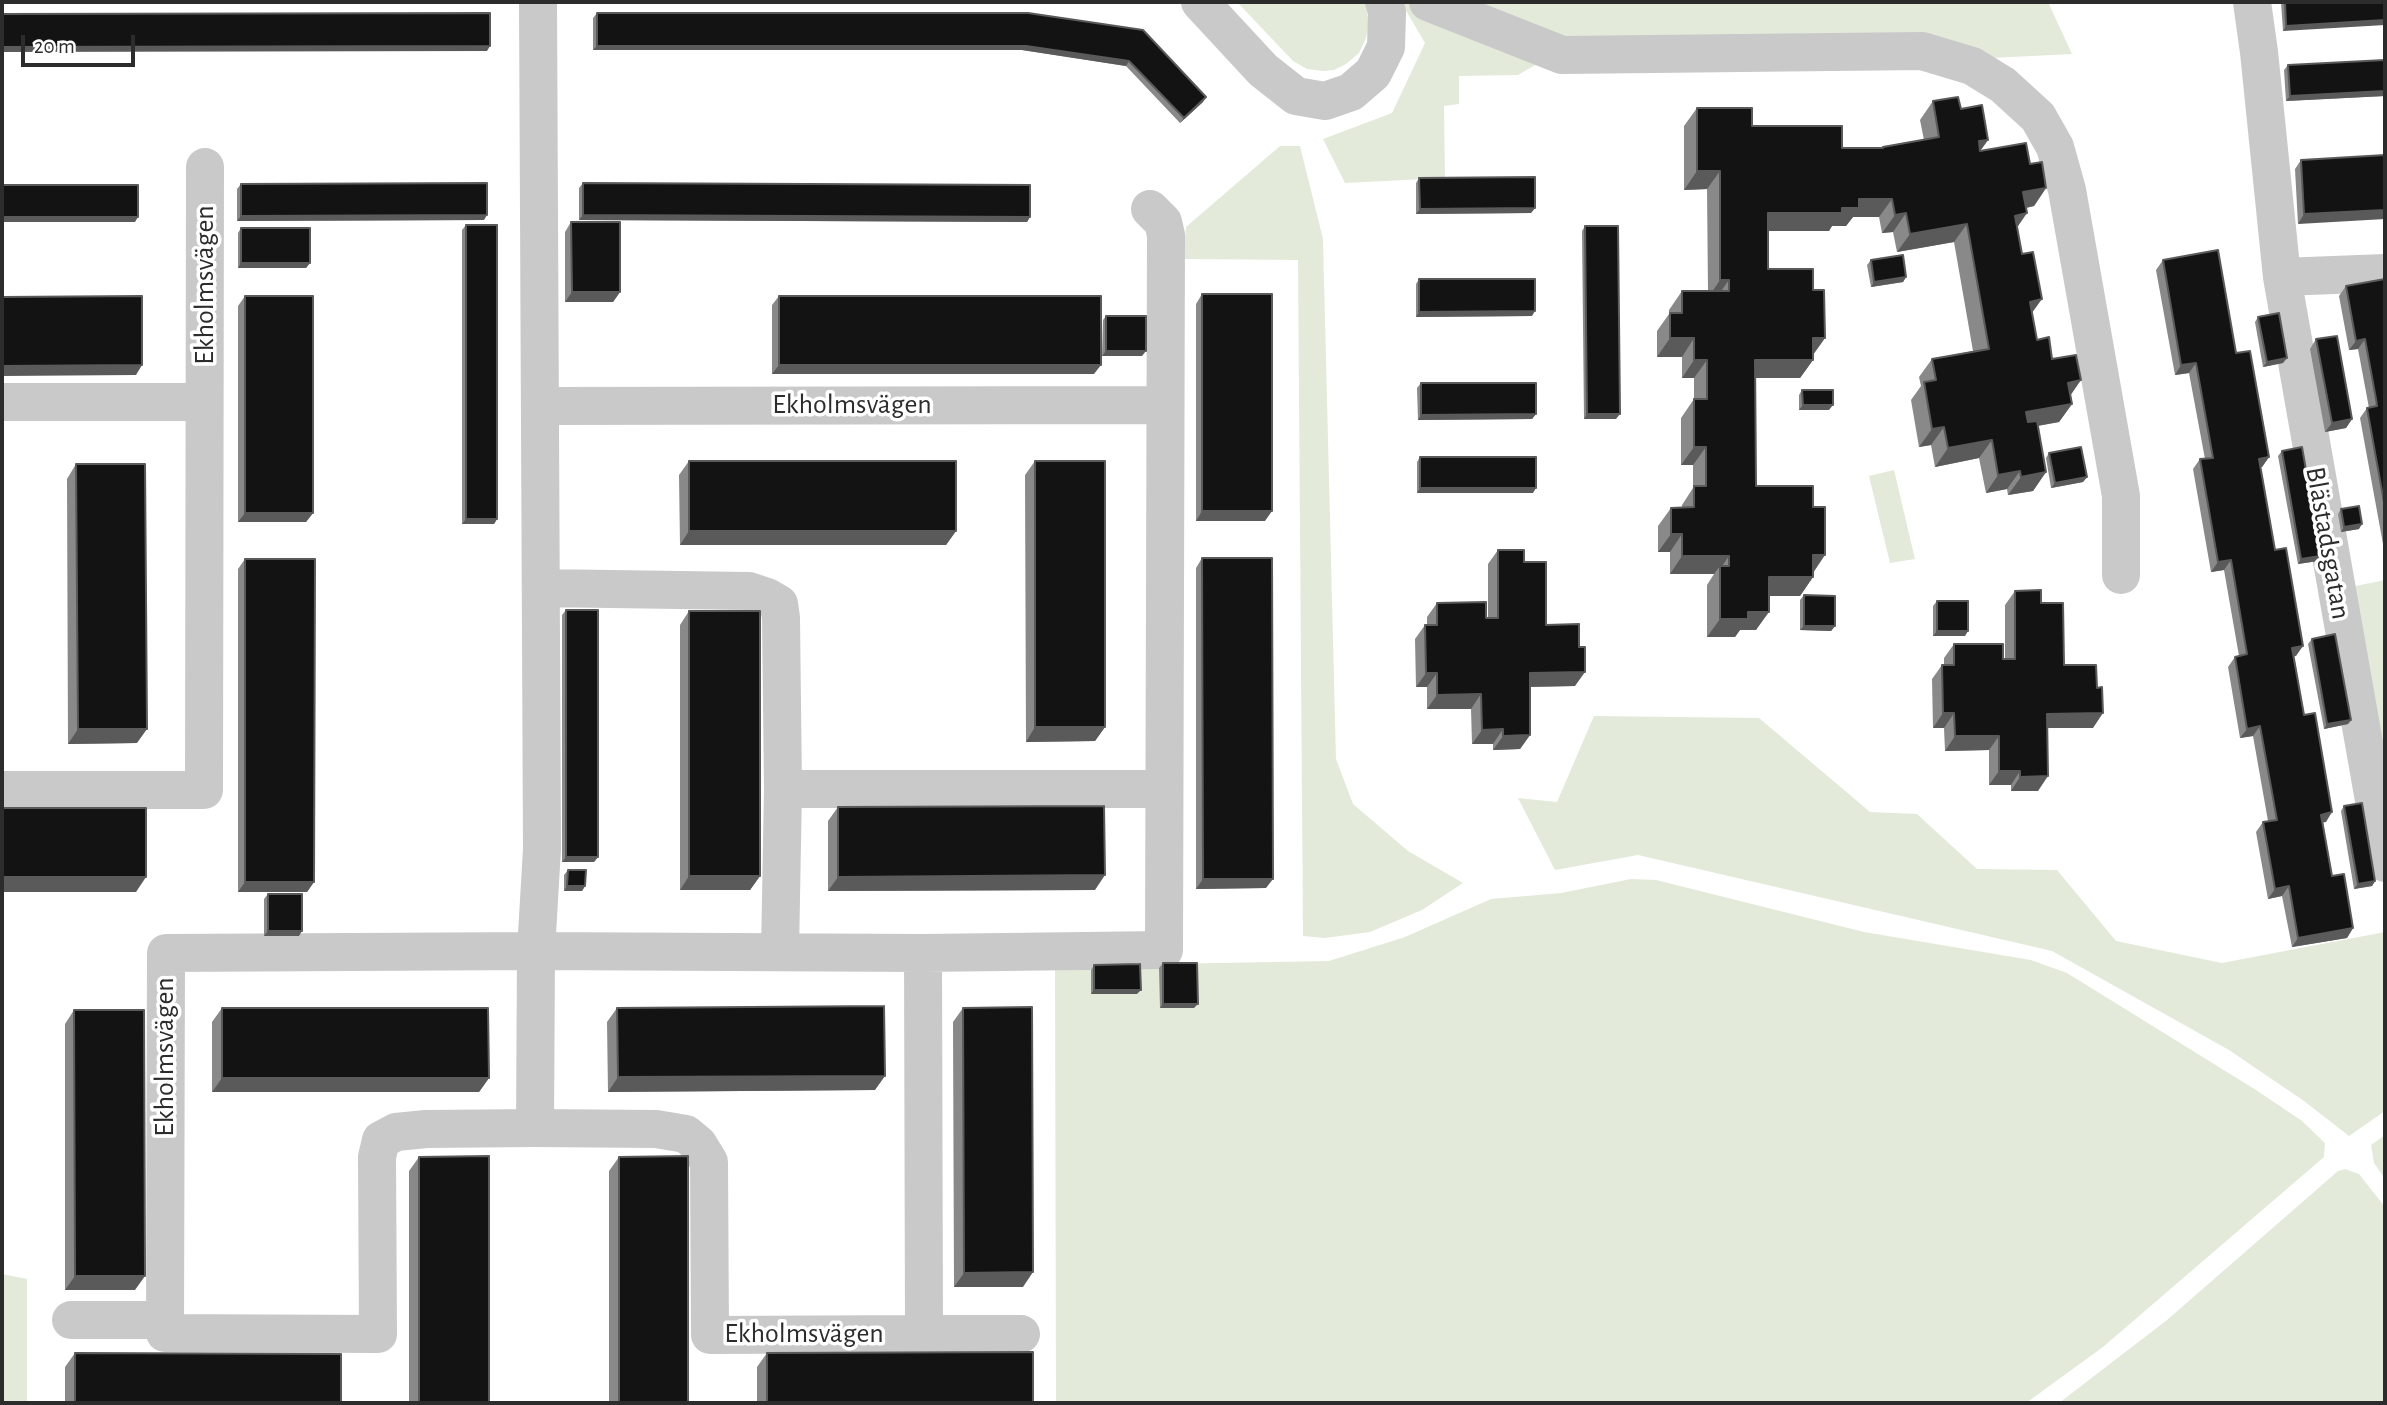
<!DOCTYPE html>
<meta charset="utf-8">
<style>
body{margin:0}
#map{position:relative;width:2387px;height:1405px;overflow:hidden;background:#fff;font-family:"Alegreya Sans",sans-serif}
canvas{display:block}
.frame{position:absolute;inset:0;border:4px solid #2c2c2c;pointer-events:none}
.scale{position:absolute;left:21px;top:35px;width:114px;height:32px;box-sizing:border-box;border:4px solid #2c2c2c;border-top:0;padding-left:9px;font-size:21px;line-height:24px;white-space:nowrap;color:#2c2c2c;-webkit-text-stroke:5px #fff;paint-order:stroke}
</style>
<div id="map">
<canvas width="2387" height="1405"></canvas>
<div class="frame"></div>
<div class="scale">20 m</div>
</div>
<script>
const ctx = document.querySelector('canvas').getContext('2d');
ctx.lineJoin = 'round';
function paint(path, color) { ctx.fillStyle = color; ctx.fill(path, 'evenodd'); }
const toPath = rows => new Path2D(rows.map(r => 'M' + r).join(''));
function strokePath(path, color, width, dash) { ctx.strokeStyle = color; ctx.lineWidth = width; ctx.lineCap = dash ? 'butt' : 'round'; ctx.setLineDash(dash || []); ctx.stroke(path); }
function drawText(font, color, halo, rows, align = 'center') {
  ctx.font = font + ' "Alegreya Sans",sans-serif'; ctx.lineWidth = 7; ctx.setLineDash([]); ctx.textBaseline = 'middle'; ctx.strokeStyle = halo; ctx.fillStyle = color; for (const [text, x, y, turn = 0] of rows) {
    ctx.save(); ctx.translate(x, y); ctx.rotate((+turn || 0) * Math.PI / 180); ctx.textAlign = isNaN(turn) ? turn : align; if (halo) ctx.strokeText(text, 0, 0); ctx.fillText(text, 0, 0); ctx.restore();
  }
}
const green = toPath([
 [1237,2,1365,2,1369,23,1366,38,1359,53,1346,64,1334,70,1323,71,1307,69,1293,61],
 [1401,2,2048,2,2072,54,1971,59,1575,42,1518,75,1459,76,1459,104,1444,106,1445,178,1345,183,1323,139,1392,113,1425,43],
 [1280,146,1300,146,1323,239,1336,759,1353,804,1408,851,1463,883,1422,910,1370,932,1325,938,1303,936,1298,260,1183,259,1186,227],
 [1894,470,1915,559,1890,563,1869,476],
 [2385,580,2385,771,2346,588],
 [1594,716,1759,718,1870,812,1917,814,1977,869,2057,870,2116,941,2222,963,2385,932,2385,1111,2349,1136,2304,1101,2229,1050,2052,951,1638,855,1555,870,1518,798,1557,802],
 [1631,879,1656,880,1864,932,2031,960,2067,973,2256,1090,2302,1121,2325,1143,2324,1157,2103,1347,2026,1403,1056,1403,1055,966,1329,961,1405,937,1491,899,1561,893],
 [2385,1135,2385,1179,2374,1163,2371,1145],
 [2345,1169,2359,1174,2385,1207,2385,1403,2059,1403,2167,1320,2338,1171],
 [2,1274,27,1279,27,1403,2,1403]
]);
const minor = toPath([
 [1200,2,1263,70,1296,96,1325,101,1351,92,1373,73,1386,47,1387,12,1384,2],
 [1428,2,1562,55,1922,51,1972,66,2003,85,2038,117,2055,147,2067,190,2121,496,2121,575],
 [2252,2,2259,52,2282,277,2385,273],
 [2282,277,2385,863],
 [2,402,204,402],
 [540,406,1164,405],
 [541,588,749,591,767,597,779,604,781,618,783,789,780,952],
 [783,789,1163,789],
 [2,790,204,790,205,167],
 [923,953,924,1334,710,1335,709,1162,698,1144,686,1134,656,1129,535,1128,426,1129,396,1132,381,1140,377,1157,378,1334,165,1333,166,953,536,951,923,953,1164,950,1166,235,1163,222,1150,209],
 [535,1128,536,951,542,849,538,2],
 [71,1320,165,1320],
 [924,1334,1021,1334]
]);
const wall = toPath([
 [2281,2,2385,2,2283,31],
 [597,13,1143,30,1203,102,1180,123,1126,66,1022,50,593,50,593,18],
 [2385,60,2385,96,2286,101,2284,70,2288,65],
 [1933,101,1961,109,1988,140,1980,151,2030,164,2046,188,2034,206,2026,208,2017,228,2037,340,2052,359,2070,395,2072,404,2059,422,2038,426,2046,472,2033,491,2008,495,2007,489,1986,493,1979,458,1935,467,1931,445,1919,447,1911,400,1921,386,1919,377,1932,359,1973,351,1954,242,1897,252,1893,232,1882,233,1879,217,1853,217,1846,226,1832,226,1829,231,1768,231,1768,269,1813,290,1825,338,1813,355,1813,360,1800,378,1755,378,1756,486,1813,573,1813,577,1800,596,1769,596,1756,630,1740,630,1735,637,1707,637,1707,585,1714,574,1670,574,1670,552,1658,552,1658,526,1671,508,1682,508,1682,505,1693,488,1693,465,1681,465,1681,418,1694,399,1694,378,1682,378,1682,357,1657,357,1657,331,1669,314,1669,310,1682,291,1708,291,1707,189,1684,190,1684,126,1697,108,1752,126,1842,148,1881,148,1883,147,1924,140,1920,120],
 [2385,155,2298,224,2295,169,2301,160],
 [1419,178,1535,208,1531,213,1416,214,1416,183],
 [583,183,1030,217,1027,222,579,220,579,188],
 [241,184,484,220,237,221,237,189],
 [571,222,620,292,613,302,565,302,565,232],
 [466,225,497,519,494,524,462,524,462,230],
 [1585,226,1616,419,1584,419,1582,231],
 [241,228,310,263,306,268,238,268,238,233],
 [1871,260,1906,277,1903,282,1871,287,1867,265],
 [2163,260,2236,353,2269,457,2262,467,2260,467,2275,550,2296,656,2294,656,2304,715,2326,822,2323,822,2332,876,2353,928,2347,938,2292,947,2282,896,2268,899,2256,832,2263,822,2268,821,2253,736,2240,738,2228,667,2235,657,2239,656,2224,570,2211,572,2193,469,2200,459,2205,459,2189,373,2175,375,2156,270],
 [1419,279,1532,316,1416,317,1416,284],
 [2385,279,2385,555,2360,418,2367,408,2369,408,2358,349,2349,350,2339,296,2346,286],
 [1202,294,1265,521,1196,521,1196,304],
 [245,296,313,513,306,522,238,522,238,306],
 [779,296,1094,374,772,374,772,305],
 [1106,316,1142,356,1102,356,1103,320],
 [2258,317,2283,363,2263,367,2255,322],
 [2316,339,2352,419,2346,428,2325,432,2310,349],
 [1421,383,1536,414,1532,419,1418,420,1417,388],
 [1802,390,1829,410,1799,410,1799,395],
 [2282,451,2321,556,2318,561,2298,564,2278,456],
 [2049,453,2087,477,2083,482,2051,488,2046,458],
 [1420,457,1533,493,1417,493,1417,462],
 [689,461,956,531,946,545,680,545,679,475],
 [1035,461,1105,727,1095,741,1026,742,1025,475],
 [76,464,137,743,68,744,67,479],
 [2341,509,2359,529,2341,532,2338,514],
 [1498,550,1524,562,1546,625,1575,686,1530,687,1530,735,1520,749,1493,750,1493,744,1472,744,1471,709,1427,709,1427,687,1416,687,1415,639,1425,625,1427,625,1427,617,1437,603,1488,618,1488,564],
 [1202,558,1266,888,1196,889,1196,568],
 [245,559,314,882,307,892,238,892,238,569],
 [2015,591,2041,603,2064,665,2093,728,2047,728,2038,791,2011,791,2011,785,1989,785,1989,750,1945,751,1944,728,1933,728,1932,679,1942,665,1944,665,1944,658,1954,644,2005,659,2005,605],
 [1804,595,1835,626,1831,631,1800,630,1800,600],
 [1937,601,1965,636,1933,636,1933,606],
 [566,610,598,857,594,862,562,862,562,615],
 [689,611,760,876,750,890,680,890,680,625],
 [2312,639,2351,720,2348,724,2324,729,2308,644],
 [2344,806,2375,881,2372,886,2354,889,2341,811],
 [838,807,1095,890,828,891,828,821],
 [568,870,585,886,582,891,564,891,564,875],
 [268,894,299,936,264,936,264,899],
 [1163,963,1194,1008,1160,1008,1159,968],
 [1094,965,1137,994,1091,994,1091,970],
 [222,1008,489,1078,479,1092,212,1092,212,1022],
 [617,1008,875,1090,608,1092,607,1022],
 [963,1008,1023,1287,954,1287,953,1022],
 [74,1010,135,1290,65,1290,65,1024],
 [419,1157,489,1403,409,1403,409,1171],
 [619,1157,688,1403,609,1403,609,1171],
 [75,1353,341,1403,65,1403,65,1367],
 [767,1353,1033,1403,757,1403,757,1367]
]);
const shadedWall = toPath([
 [2385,20,2385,25,2283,31,2286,26],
 [490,46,487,51,2,52,2,47],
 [597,46,1026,46,1129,61,1126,66,1022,50,593,50],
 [2385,91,2385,96,2286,101,2290,96],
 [1206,97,1203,102,1180,123,1184,118],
 [1988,140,1975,158,1979,141],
 [1697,171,1720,171,1707,189,1684,190],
 [2046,188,2034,206,2011,211,2023,192],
 [1859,199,1892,199,1879,217,1853,217,1846,226,1832,226,1829,231,1755,231,1768,213,1842,208],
 [1535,208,1531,213,1416,214,1420,209],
 [2385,210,2385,219,2298,224,2304,214],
 [1906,213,1893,232,1882,233,1895,215],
 [2027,213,2014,232,2015,216],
 [487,215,484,220,237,221,241,216],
 [583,215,1030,217,1027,222,579,220],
 [2,217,138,217,135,222,2,222],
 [1967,224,1954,242,1897,252,1910,234],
 [241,263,310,263,306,268,238,268],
 [1906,277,1903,282,1871,287,1874,282],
 [1720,280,1729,280,1716,298,1708,298],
 [572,292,620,292,613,302,565,302],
 [2042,299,2029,317,2030,302],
 [1535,311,1532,316,1416,317,1419,312],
 [1670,338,1694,338,1682,357,1657,357],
 [1813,338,1825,338,1812,356],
 [2365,339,2358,349,2349,350,2356,341],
 [1106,351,1146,351,1142,356,1102,356],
 [2287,358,2283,363,2263,367,2267,362],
 [1694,360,1707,360,1694,378,1682,378],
 [1755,360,1813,360,1800,378,1743,378],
 [2196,363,2189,373,2175,375,2181,365],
 [142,365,136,375,2,376,2,366],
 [779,365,1101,365,1094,374,772,374],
 [2081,380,2068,399,2068,383],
 [2072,404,2059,422,2013,430,2026,412],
 [1803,405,1833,405,1829,410,1799,410],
 [1536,414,1532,419,1418,420,1421,415],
 [1587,414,1620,414,1616,419,1584,419],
 [2352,419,2346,428,2325,432,2332,423],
 [1944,427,1931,445,1919,447,1932,429],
 [1992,440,1979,458,1935,467,1948,448],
 [1694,447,1706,447,1693,465,1681,465],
 [2269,457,2262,467,2252,468,2259,459],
 [2020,471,2007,489,1986,493,1998,475],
 [2046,472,2033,491,2008,495,2021,477],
 [2087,477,2083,482,2051,488,2055,483],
 [1420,488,1536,488,1533,493,1417,493],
 [1202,511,1272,511,1265,521,1196,521],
 [245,513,313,513,306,522,238,522],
 [466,519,497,519,494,524,462,524],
 [2362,524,2359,529,2341,532,2344,527],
 [689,531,956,531,946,545,680,545],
 [1671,534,1682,534,1670,552,1658,552],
 [1813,555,1825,555,1813,573],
 [1682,556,1729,556,1720,569,1720,566,1714,574,1670,574],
 [2321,556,2318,561,2298,564,2301,559],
 [2231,560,2224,570,2211,572,2218,562],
 [1769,577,1813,577,1800,596,1756,596],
 [1748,612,1769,612,1756,630,1740,630,1735,637,1707,637,1720,619],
 [1804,626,1835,626,1831,631,1800,630],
 [1937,631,1968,631,1965,636,1933,636],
 [2303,646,2296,656,2286,658,2292,648],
 [1585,672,1575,686,1520,687,1530,673],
 [1426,673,1437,673,1427,687,1416,687],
 [1481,694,1471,709,1427,709,1437,695],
 [1943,713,1954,713,1944,728,1933,728],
 [2103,713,2093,728,2037,728,2047,714],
 [2351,720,2348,724,2324,729,2327,724],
 [2260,726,2253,736,2240,738,2247,729],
 [1035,727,1105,727,1095,741,1026,742],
 [78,729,147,729,137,743,68,744],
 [1503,729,1493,744,1472,744,1482,730],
 [1530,735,1520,749,1493,750,1503,736],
 [1955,736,1999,736,1989,750,1945,751],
 [1999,771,2020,771,2011,785,1989,785],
 [2048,776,2038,791,2011,791,2020,777],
 [2332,812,2326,822,2315,824,2321,815],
 [566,857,598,857,594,862,562,862],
 [1105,875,1095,890,828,891,838,877],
 [689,876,760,876,750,890,680,890],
 [2,877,146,877,136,892,2,892],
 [1203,879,1273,879,1266,888,1196,889],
 [2375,881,2372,886,2354,889,2358,884],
 [245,882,314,882,307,892,238,892],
 [567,886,585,886,582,891,564,891],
 [2289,886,2282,896,2268,899,2275,889],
 [2353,928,2347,938,2292,947,2298,938],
 [268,931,302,931,299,936,264,936],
 [1094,990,1141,990,1137,994,1091,994],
 [1163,1004,1198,1004,1194,1008,1160,1008],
 [885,1076,875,1090,608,1092,618,1077],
 [222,1078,489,1078,479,1092,212,1092],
 [1033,1272,1023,1287,954,1287,964,1273],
 [75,1276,145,1276,135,1290,65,1290]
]);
const building = toPath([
 [2285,2,2385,2,2385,20,2286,26,2285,2],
 [490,13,490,46,2,47,2,14,490,13],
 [597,13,1028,13,1143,30,1206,97,1184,118,1129,61,1026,46,597,46,597,13],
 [2385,60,2385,91,2290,96,2288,65,2385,60],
 [1958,97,1961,109,1982,105,1988,140,1979,141,1980,151,2026,143,2030,164,2042,162,2046,188,2023,192,2027,213,2015,216,2022,254,2033,252,2042,299,2030,302,2037,340,2049,337,2052,359,2076,355,2081,380,2068,383,2072,404,2026,412,2028,422,2037,421,2046,472,2021,477,2020,471,1998,475,1992,440,1948,448,1944,427,1932,429,1924,382,1936,380,1932,359,1989,349,1967,224,1910,234,1906,213,1895,215,1892,199,1859,199,1859,208,1842,208,1842,213,1768,213,1768,269,1813,269,1813,290,1824,290,1825,338,1813,338,1813,360,1755,360,1756,486,1813,486,1813,507,1825,507,1825,555,1813,555,1813,577,1769,577,1769,612,1748,612,1748,619,1720,619,1720,566,1729,566,1729,556,1682,556,1682,534,1671,534,1671,508,1694,507,1694,486,1706,486,1706,447,1694,447,1694,399,1707,399,1707,360,1694,360,1694,338,1670,338,1670,313,1682,313,1682,291,1729,291,1729,280,1720,280,1720,171,1697,171,1697,108,1752,108,1752,126,1842,126,1842,148,1883,148,1883,147,1939,137,1933,101,1958,97],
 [2385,155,2385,210,2304,214,2301,160,2385,155],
 [1535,177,1535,208,1420,209,1419,178,1535,177],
 [487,183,487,215,241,216,241,184,487,183],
 [583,183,1030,185,1030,217,583,215,583,183],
 [2,185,138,185,138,217,2,217,2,185],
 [571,222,620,222,620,292,572,292,571,222],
 [466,225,497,225,497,519,466,519,466,225],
 [1585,226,1618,226,1620,414,1587,414,1585,226],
 [241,228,310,228,310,263,241,263,241,228],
 [2218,250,2236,353,2250,351,2269,457,2259,459,2275,550,2286,548,2303,646,2292,648,2304,715,2315,713,2332,812,2321,815,2332,876,2344,874,2353,928,2298,938,2289,886,2275,889,2263,822,2277,820,2260,726,2247,729,2235,657,2247,654,2231,560,2218,562,2200,459,2213,458,2196,363,2181,365,2163,260,2218,250],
 [1903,255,1906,277,1874,282,1871,260,1903,255],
 [1419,279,1535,279,1535,311,1419,312,1419,279],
 [2385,279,2385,508,2367,408,2377,406,2376,399,2365,339,2356,341,2346,286,2385,279],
 [1202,294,1272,294,1272,511,1202,511,1202,294],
 [142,296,142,365,2,366,2,297,142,296],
 [245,296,313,296,313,513,245,513,245,296],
 [779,296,1101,296,1101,365,779,365,779,296],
 [2279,313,2287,358,2267,362,2258,317,2279,313],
 [1106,316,1146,316,1146,351,1106,351,1106,316],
 [2337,336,2352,419,2332,423,2316,339,2337,336],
 [1421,383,1536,383,1536,414,1421,415,1421,383],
 [1802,390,1833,390,1833,405,1803,405,1802,390],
 [2081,447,2087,477,2055,483,2049,453,2081,447],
 [2302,447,2321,556,2301,559,2282,451,2302,447],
 [1420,457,1536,457,1536,488,1420,488,1420,457],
 [689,461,956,461,956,531,689,531,689,461],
 [1035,461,1105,461,1105,727,1035,727,1035,461],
 [76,464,145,464,147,729,78,729,76,464],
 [2359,506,2362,524,2344,527,2341,509,2359,506],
 [1498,550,1524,550,1524,562,1546,562,1546,625,1579,624,1579,647,1585,647,1585,672,1530,673,1530,735,1503,736,1503,729,1482,730,1481,694,1437,695,1437,673,1426,673,1425,625,1437,625,1437,603,1486,602,1486,618,1498,618,1498,550],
 [1202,558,1272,558,1273,879,1203,879,1202,558],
 [245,559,315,559,314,882,245,882,245,559],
 [2041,590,2041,603,2063,603,2064,665,2096,665,2097,688,2102,687,2103,713,2047,714,2048,776,2020,777,2020,771,1999,771,1999,736,1955,736,1954,713,1943,713,1942,665,1954,665,1954,644,2003,644,2003,659,2015,659,2015,591,2041,590],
 [1804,595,1835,596,1835,626,1804,626,1804,595],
 [1937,601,1968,601,1968,631,1937,631,1937,601],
 [566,610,598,610,598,857,566,857,566,610],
 [689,611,760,611,760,876,689,876,689,611],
 [2335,634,2351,720,2327,724,2312,639,2335,634],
 [2362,803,2375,881,2358,884,2344,806,2362,803],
 [1104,806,1105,875,838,877,838,807,1104,806],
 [2,808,146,808,146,877,2,877,2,808],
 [568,870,586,870,585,886,567,886,568,870],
 [268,894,302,894,302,931,268,931,268,894],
 [1163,963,1197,963,1198,1004,1163,1004,1163,963],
 [1140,964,1141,990,1094,990,1094,965,1140,964],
 [884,1006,885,1076,618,1077,617,1008,884,1006],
 [1032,1007,1033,1272,964,1273,963,1008,1032,1007],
 [222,1008,488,1008,489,1078,222,1078,222,1008],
 [74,1010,144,1010,145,1276,75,1276,74,1010],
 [489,1156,489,1403,419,1403,419,1157,489,1156],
 [688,1156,688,1403,619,1403,619,1157,688,1156],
 [1033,1352,1033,1403,767,1403,767,1353,1033,1352],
 [75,1353,341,1354,341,1403,75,1403,75,1353]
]);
const streetNames = [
 ["Ekholmsvägen",205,285,-90],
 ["Ekholmsvägen",852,405],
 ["Blästadsgatan",2328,543,80],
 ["Ekholmsvägen",165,1057,-90],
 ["Ekholmsvägen",804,1334]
];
paint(green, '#e3eada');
strokePath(minor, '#c9c9c9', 38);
paint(wall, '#898989');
paint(shadedWall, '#5a5a5a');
paint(building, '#131313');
strokePath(building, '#5a5a5a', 2);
drawText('28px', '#2c2c2c', '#fff', streetNames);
</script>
